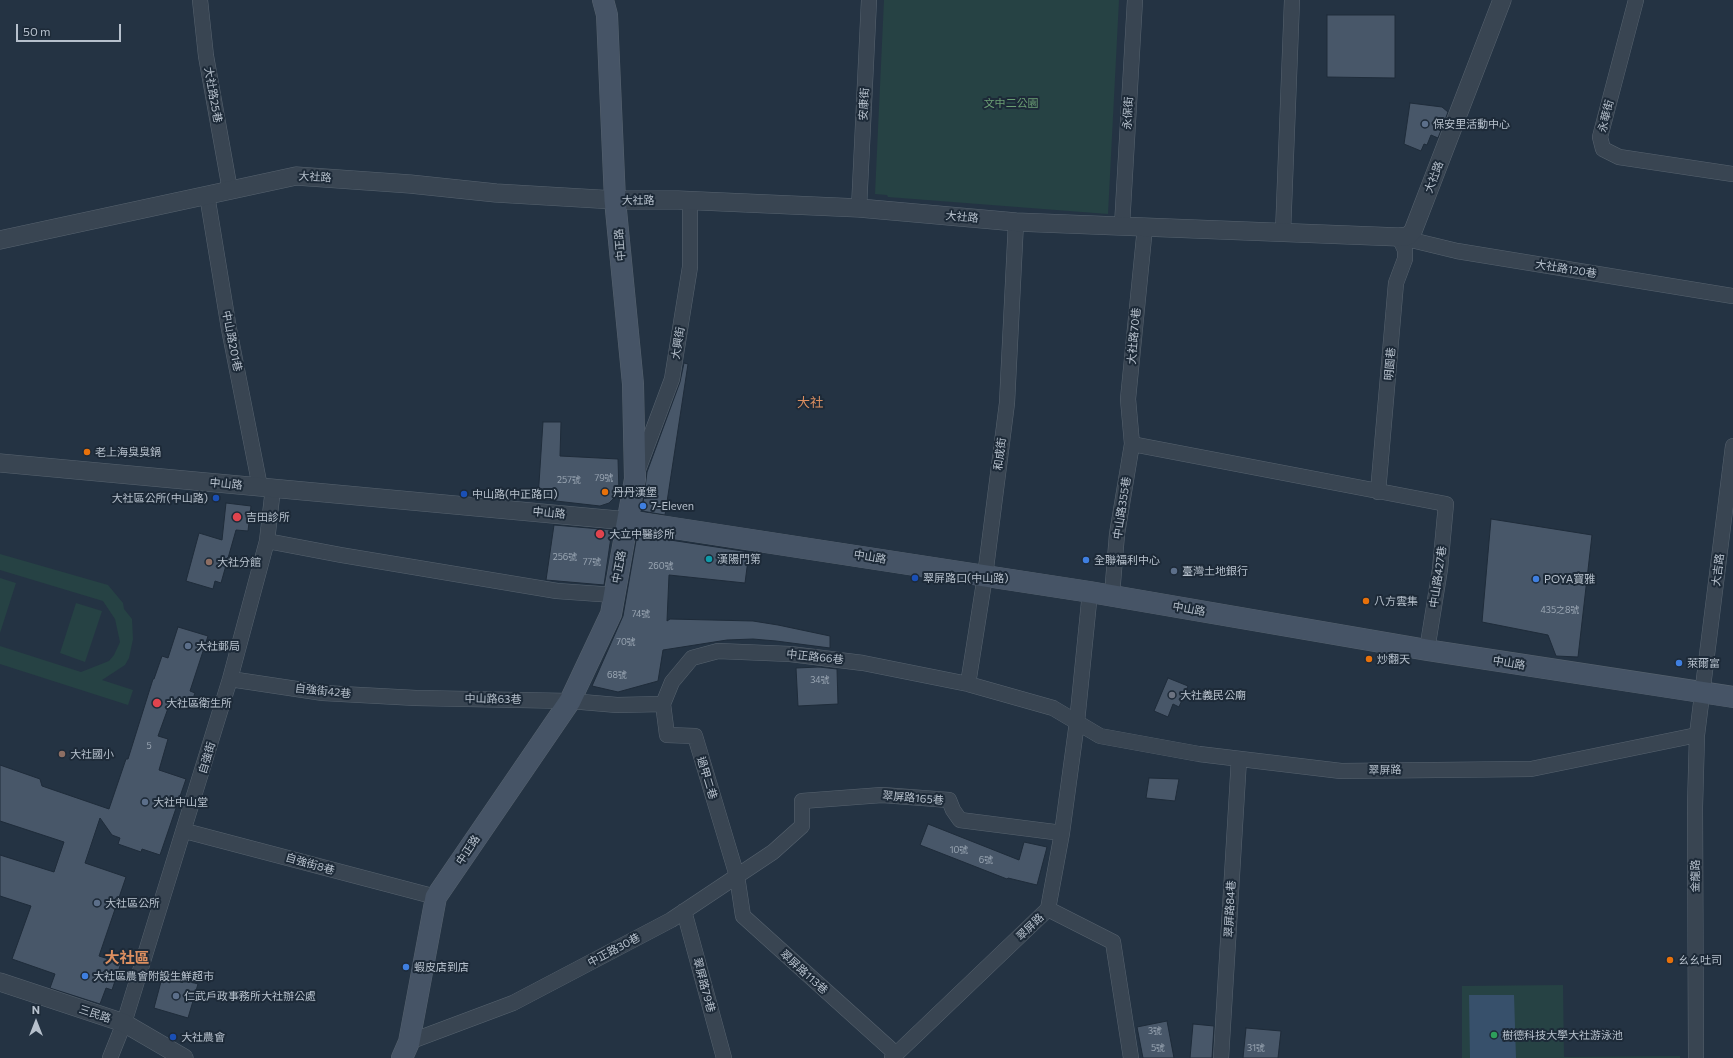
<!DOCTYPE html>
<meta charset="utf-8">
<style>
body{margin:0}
#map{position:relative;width:1733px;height:1058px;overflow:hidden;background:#243343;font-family:Commissioner,sans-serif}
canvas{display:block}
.north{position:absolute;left:16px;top:1002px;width:40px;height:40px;-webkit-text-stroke:3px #1d2a38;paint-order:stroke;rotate:0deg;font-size:11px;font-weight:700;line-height:16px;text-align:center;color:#b6c0cc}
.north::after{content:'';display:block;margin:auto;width:14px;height:18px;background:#b6c0cc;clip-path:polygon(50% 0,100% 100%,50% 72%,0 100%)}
.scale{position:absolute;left:16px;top:24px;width:105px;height:18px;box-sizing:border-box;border:2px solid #b6c0cc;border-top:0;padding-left:5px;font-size:12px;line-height:14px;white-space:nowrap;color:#b6c0cc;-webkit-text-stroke:3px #1d2a38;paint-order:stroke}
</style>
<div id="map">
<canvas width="1733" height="1058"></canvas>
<div class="north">N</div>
<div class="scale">50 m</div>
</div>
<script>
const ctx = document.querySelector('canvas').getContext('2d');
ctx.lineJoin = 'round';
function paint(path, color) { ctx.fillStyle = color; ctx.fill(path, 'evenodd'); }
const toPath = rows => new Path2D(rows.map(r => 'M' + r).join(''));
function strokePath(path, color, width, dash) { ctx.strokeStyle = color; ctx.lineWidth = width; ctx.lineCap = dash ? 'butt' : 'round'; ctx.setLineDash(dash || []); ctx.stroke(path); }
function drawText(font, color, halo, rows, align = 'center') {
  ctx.font = font + ' Commissioner,"Noto Sans TC",sans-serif'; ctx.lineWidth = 4; ctx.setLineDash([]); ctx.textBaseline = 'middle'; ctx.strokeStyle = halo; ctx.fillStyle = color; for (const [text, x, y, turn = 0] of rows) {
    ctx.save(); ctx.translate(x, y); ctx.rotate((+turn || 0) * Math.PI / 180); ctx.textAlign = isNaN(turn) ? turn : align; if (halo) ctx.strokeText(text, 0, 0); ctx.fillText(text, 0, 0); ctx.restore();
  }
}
const green = toPath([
 [884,0,1119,0,1108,214,888,197,887,195,875,194],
 [0,554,108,585,123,603,124,609,132,619,133,639,129,658,125,665,102,680,133,690,128,705,0,664,0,646,81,672,109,661,114,655,120,642,115,619,103,601,0,570],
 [0,578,16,583,0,633],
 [76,603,102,611,85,662,60,653],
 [1563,985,1564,1057,1680,1056,1680,1058,1462,1058,1462,986]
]);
const water = toPath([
 [1469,995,1514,995,1516,1058,1470,1058]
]);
const building = toPath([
 [1327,15,1395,15,1395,78,1327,77,1327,15],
 [1410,103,1442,107,1448,112,1438,138,1431,135,1427,145,1424,144,1421,151,1404,144,1410,103],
 [684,363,688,364,665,515,642,511,647,472,680,382,684,363],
 [543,422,561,422,560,456,618,459,619,493,609,503,600,506,538,499,543,422],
 [226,503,251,506,248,531,236,530,221,583,215,581,213,589,186,581,199,533,222,540,226,503],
 [1491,519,1592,535,1578,657,1556,656,1548,635,1482,622,1491,519],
 [554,525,612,530,604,585,546,580,554,525],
 [637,535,749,552,745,583,669,575,667,621,670,619,753,621,778,625,830,636,830,648,776,641,753,639,727,640,663,650,658,681,618,692,592,686,623,616,637,535],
 [178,627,208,636,190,691,195,693,190,706,171,700,158,736,168,739,159,770,186,779,160,855,142,849,141,852,118,844,120,838,112,835,100,818,85,863,126,877,99,956,121,963,112,990,106,988,100,1004,50,988,55,974,12,959,31,906,0,896,0,855,54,872,64,842,0,821,0,765,40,779,42,786,109,809,126,759,128,759,153,679,154,679,162,656,168,658,178,627],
 [819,667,837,669,838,704,798,706,796,668,819,667],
 [1168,678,1188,686,1179,707,1173,704,1168,717,1154,711,1168,678],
 [1149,778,1179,779,1175,801,1146,798,1149,778],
 [928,824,1019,860,1024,842,1047,847,1037,885,1008,878,1007,879,920,845,928,824],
 [163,974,198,984,188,1018,154,1008,163,974],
 [1167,1021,1174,1058,1143,1058,1137,1027,1167,1021],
 [1193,1024,1214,1026,1212,1058,1190,1058,1193,1024],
 [1246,1028,1281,1031,1278,1058,1243,1058,1246,1028]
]);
const minor = toPath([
 [200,0,206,56,230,190],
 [1636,0,1600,137,1603,149,1619,157,1733,174],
 [207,195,229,329,260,487],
 [859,208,869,0],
 [1122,226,1135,0],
 [1283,233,1292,0],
 [1399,237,1457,251,1733,296],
 [1132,444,1446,504,1440,569,1427,650],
 [638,470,672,379,690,267,690,201],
 [1378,492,1396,283,1405,259,1405,250,1399,237],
 [267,541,341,555,557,591,614,595],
 [1112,595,1117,534,1132,444,1128,399,1145,227],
 [230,679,323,693,416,698,570,701,617,705,663,704,672,682,692,658,718,651,790,654,863,663,968,684,1053,708,1100,736,1199,754,1341,771,1531,769,1697,735],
 [968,684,985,576,1007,403,1016,222],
 [663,704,667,735,695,736,737,876,743,916,896,1054],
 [185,831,436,897],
 [1048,909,1113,942,1131,1058],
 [684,911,724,1058],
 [409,1042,513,1003,671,920,773,852,802,826,802,801,882,795,949,800,953,810,960,820,1062,833],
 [110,1058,124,1023,230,679,267,541,273,488],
 [892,1058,1048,909,1062,833,1077,722,1090,592],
 [1221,1058,1239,759],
 [1696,1058,1695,807,1697,735,1733,446]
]);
const tertiary = toPath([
 [0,240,296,176,410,184,496,193,615,200,678,200,859,208,1016,222,1399,237,1408,236,1413,231,1502,0],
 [0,463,628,521],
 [0,982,124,1023,184,1058]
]);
const secondary = toPath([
 [628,521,1090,592,1427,650,1733,697],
 [402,1058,409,1042,436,897,570,701,611,614,635,479,633,384,615,200,607,15,603,0]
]);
const markers = [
 [1425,124,4,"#5c6f8a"],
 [87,452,4,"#e8710a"],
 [605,492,4,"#e8710a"],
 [464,494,4,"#1a4fb4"],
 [216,498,4,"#1a4fb4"],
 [643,506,4,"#3f7fe0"],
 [237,517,5,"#e0444e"],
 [600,534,5,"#e0444e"],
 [709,559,4,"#0f9aa8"],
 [1086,560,4,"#3f7fe0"],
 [209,562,4,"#8d6e63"],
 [1174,571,4,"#5c6f8a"],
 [915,578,4,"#1a4fb4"],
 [1536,579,4,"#3f7fe0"],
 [1366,601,4,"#e8710a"],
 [188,646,4,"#5c6f8a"],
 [1369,659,4,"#e8710a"],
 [1679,663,4,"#3f7fe0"],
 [1172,695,4,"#6b7280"],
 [157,703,5,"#e0444e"],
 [62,754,4,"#8d6e63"],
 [145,802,4,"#5c6f8a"],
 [97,903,4,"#5c6f8a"],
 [1670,960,4,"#e8710a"],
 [406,967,4,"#3f7fe0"],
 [85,976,4,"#3f7fe0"],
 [176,996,4,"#5c6f8a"],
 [1494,1035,4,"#2e9e5b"],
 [173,1037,4,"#1a4fb4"]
];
const numberNames = [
 ["79號",604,478],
 ["257號",569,480],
 ["256號",565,557],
 ["77號",592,562],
 ["260號",661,566],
 ["435之8號",1560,610],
 ["74號",641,614],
 ["70號",626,642],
 ["68號",617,675],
 ["34號",820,680],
 ["5",149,746],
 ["10號",959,850],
 ["6號",986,860],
 ["3號",1155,1031],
 ["5號",1158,1048],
 ["31號",1256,1048]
];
const streetNames = [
 ["大社路25巷",213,95,80],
 ["安康街",864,104,-87],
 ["永保街",1128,113,-87],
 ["永華街",1606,116,-76],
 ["大社路",315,177,3],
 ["大社路",1434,177,-69],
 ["大社路",638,200],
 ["大社路",962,217,5],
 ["中正路",620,245,-95],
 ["大社路120巷",1566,269,9],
 ["大社路70巷",1134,336,-85],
 ["中山路201巷",232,341,79],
 ["大興街",678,343,-81],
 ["明園巷",1390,364,-85],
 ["和成街",1000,454,-83],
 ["中山路",226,484,5],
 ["中山路355巷",1122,508,-81],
 ["中山路",549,513,5],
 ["中山路",870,557,9],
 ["中正路",619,567,-79],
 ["大吉路",1718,570,-83],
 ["中山路427巷",1438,577,-82],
 ["中山路",1189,609,10],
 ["中正路66巷",815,657,6],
 ["中山路",1509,663,9],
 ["自強街42巷",323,691,6],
 ["中山路63巷",493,699,1],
 ["自強街",207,758,-73],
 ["翠屏路",1385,770,-1],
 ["過甲二巷",707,778,73],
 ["翠屏路165巷",913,798,5],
 ["中正路",468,850,-56],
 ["自強街8巷",310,864,16],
 ["金龍路",1695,876,-90],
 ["翠屏路84巷",1230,909,-87],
 ["翠屏路",1030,927,-44],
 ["中正路30巷",614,950,-28],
 ["翠屏路113巷",804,972,42],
 ["翠屏路79巷",704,985,75],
 ["三民路",95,1014,18]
];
const parkNames = [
 ["文中二公園",1011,103]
];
const poiNames = [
 ["保安里活動中心",1433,124],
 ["老上海臭臭鍋",95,452],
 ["丹丹漢堡",613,492],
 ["中山路(中正路口)",472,494],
 ["大社區公所(中山路)",208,498,"right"],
 ["7-Eleven",651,506],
 ["吉田診所",246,517],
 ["大立中醫診所",609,534],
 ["漢陽門第",717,559],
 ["全聯福利中心",1094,560],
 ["大社分館",217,562],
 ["臺灣土地銀行",1182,571],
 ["翠屏路口(中山路)",923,578],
 ["POYA寶雅",1544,579],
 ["八方雲集",1374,601],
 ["大社郵局",196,646],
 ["炒翻天",1377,659],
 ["萊爾富",1687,663],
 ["大社義民公廟",1180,695],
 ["大社區衛生所",166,703],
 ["大社國小",70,754],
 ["大社中山堂",153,802],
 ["大社區公所",105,903],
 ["ㄠㄠ吐司",1678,960],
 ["蝦皮店到店",414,967],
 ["大社區農會附設生鮮超市",93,976],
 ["仁武戶政事務所大社辦公處",184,996],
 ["樹德科技大學大社游泳池",1502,1035],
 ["大社農會",181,1037]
];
const quarterNames = [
 ["大社",810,403]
];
const districtNames = [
 ["大社區",127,958]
];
paint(green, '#264244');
paint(water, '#37506b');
paint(building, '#485769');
strokePath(building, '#1f2c3a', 1);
strokePath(minor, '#57636f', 16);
strokePath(tertiary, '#57636f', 19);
strokePath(secondary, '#57636f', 22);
strokePath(minor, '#394552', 15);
strokePath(tertiary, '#394552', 18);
strokePath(secondary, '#465466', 21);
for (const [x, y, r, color] of markers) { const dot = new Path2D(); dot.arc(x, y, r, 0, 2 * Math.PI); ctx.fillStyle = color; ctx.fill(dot); strokePath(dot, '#1d2a38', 1.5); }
drawText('9px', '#9aa6b3', null, numberNames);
drawText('11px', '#b6c0cc', '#1d2a38', streetNames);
drawText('11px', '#6b9f74', '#1d2a38', parkNames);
drawText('11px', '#b6c0cc', '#1d2a38', poiNames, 'left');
drawText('13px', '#dd8f60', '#1d2a38', quarterNames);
drawText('bold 15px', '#dd8f60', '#1d2a38', districtNames);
</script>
